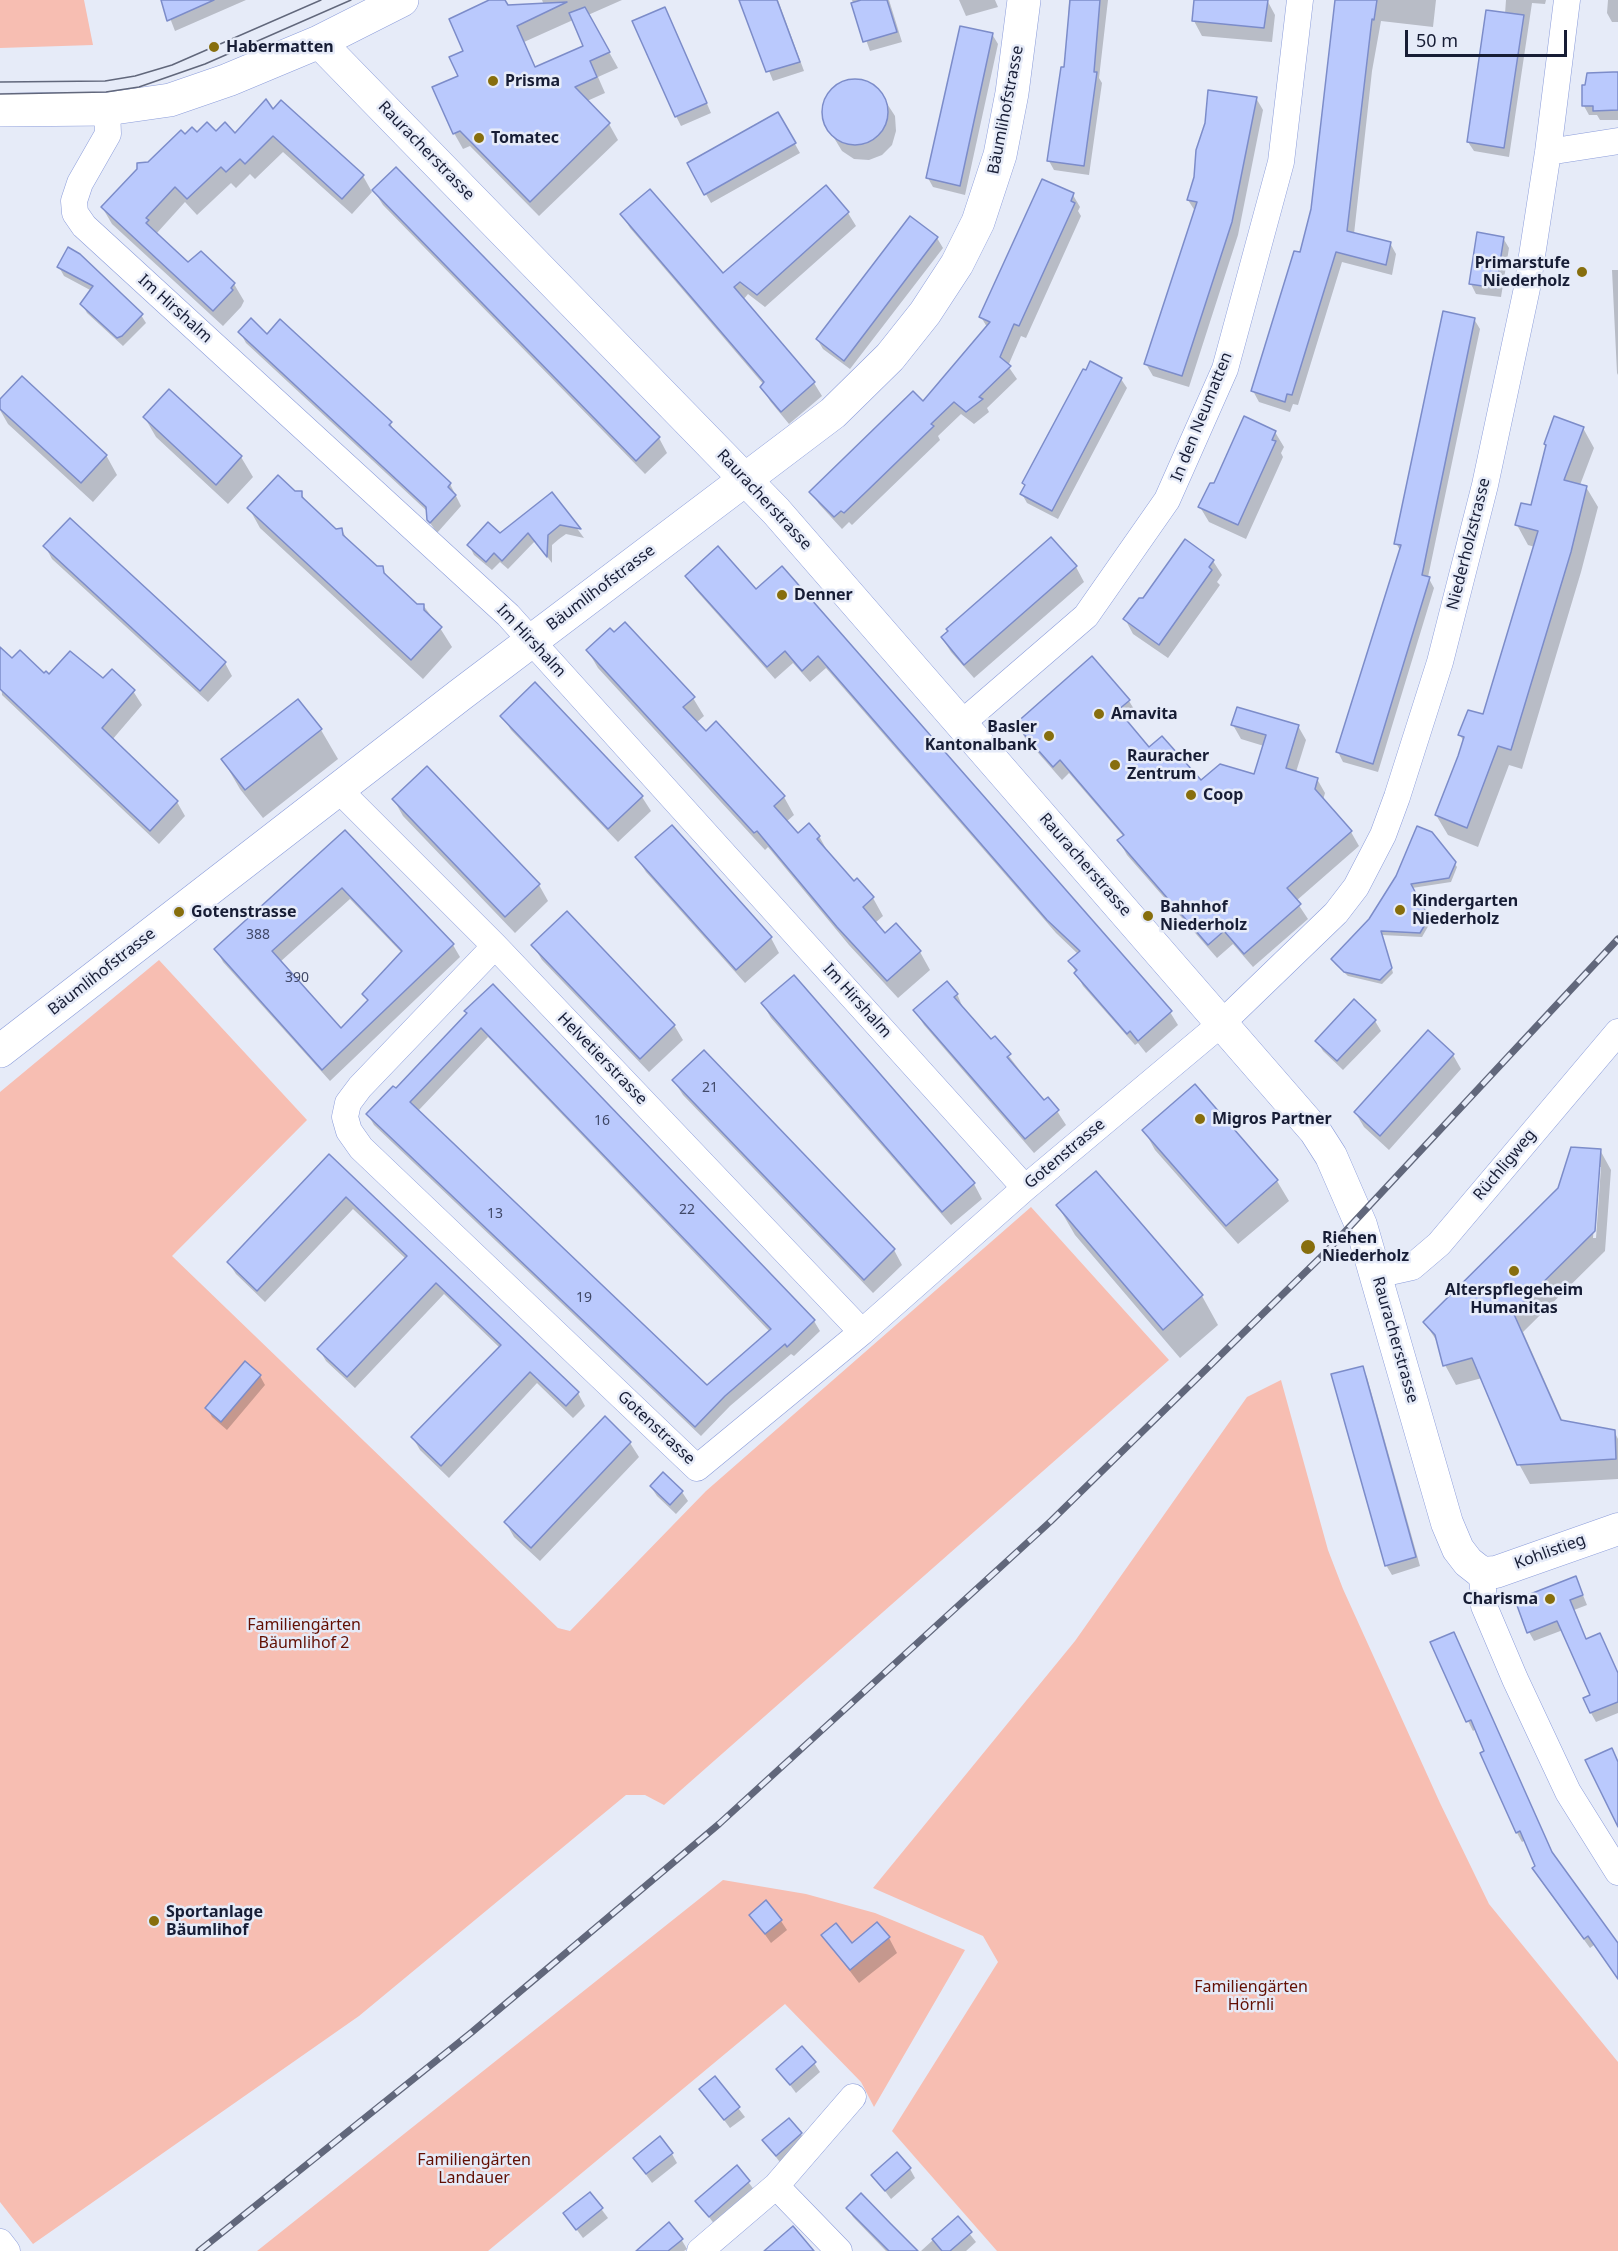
<!DOCTYPE html>
<meta charset="utf-8">
<style>
body{margin:0}
#map{position:relative;width:1618px;height:2251px;overflow:hidden;background:#e6ebf8;font-family:"Noto Sans",sans-serif}
canvas{display:block}
.scale{position:absolute;left:1405px;top:30px;width:162px;height:27px;box-sizing:border-box;border:3px solid #171d35;border-top:0;padding-left:8px;font-size:18px;line-height:21px;white-space:nowrap;color:#171d35;-webkit-text-stroke:4px #e6ebf8;paint-order:stroke}
</style>
<div id="map">
<canvas width="1618" height="2251"></canvas>
<div class="scale">50 m</div>
</div>
<script>
const ctx = document.querySelector('canvas').getContext('2d');
ctx.lineJoin = 'round';
function paint(path, color) { ctx.fillStyle = color; ctx.fill(path, 'evenodd'); }
const toPath = rows => new Path2D(rows.map(r => 'M' + r).join(''));
function strokePath(path, color, width, dash) { ctx.strokeStyle = color; ctx.lineWidth = width; ctx.lineCap = dash ? 'butt' : 'round'; ctx.setLineDash(dash || []); ctx.stroke(path); }
function drawText(font, color, halo, rows, align = 'center') {
  ctx.font = font + ' "Noto Sans",sans-serif'; ctx.lineWidth = 5; ctx.setLineDash([]); ctx.textBaseline = 'middle'; ctx.strokeStyle = halo; ctx.fillStyle = color; for (const [text, x, y, turn = 0] of rows) {
    ctx.save(); ctx.translate(x, y); ctx.rotate((+turn || 0) * Math.PI / 180); ctx.textAlign = isNaN(turn) ? turn : align; if (halo) ctx.strokeText(text, 0, 0); ctx.fillText(text, 0, 0); ctx.restore();
  }
}
const green = toPath([
 [0,0,84,0,93,45,0,48],
 [159,960,307,1120,172,1256,558,1628,570,1631,706,1491,1031,1207,1169,1360,664,1805,645,1795,626,1795,359,2016,33,2244,0,2202,0,1092],
 [1281,1380,1328,1550,1343,1589,1440,1803,1489,1904,1618,2062,1618,2251,997,2251,892,2131,998,1962,983,1936,873,1888,1075,1641,1247,1397],
 [723,1880,806,1894,875,1913,965,1950,874,2107,861,2082,785,2004,488,2251,257,2251]
]);
const shadow = toPath([
 [163,0,246,0,175,31],
 [493,0,504,0,508,7,544,5,542,0,622,0,588,15,618,68,598,77,605,93,587,101,609,124,618,140,539,216,470,146,463,149,454,133,465,52],
 [573,20,585,46,536,68,524,42],
 [741,0,778,0,804,71,773,81],
 [852,0,889,0,902,42,870,51],
 [959,0,995,0,998,7,966,16],
 [1069,0,1108,0,1099,78,1102,83,1089,175,1054,170,1049,161,1066,69],
 [1195,0,1267,0,1275,15,1272,42,1202,36,1194,21],
 [1336,0,1436,0,1433,27,1381,21,1372,71,1354,234,1390,243,1396,254,1392,275,1342,262,1298,405,1293,404,1290,412,1259,402,1253,391,1301,254,1312,210],
 [1506,0,1546,0,1545,4,1532,3,1509,157,1474,151,1468,142,1505,14],
 [1608,0,1618,0,1618,22,1612,22,1607,13],
 [670,18,711,113,681,126,676,116],
 [992,34,998,44,965,195,933,187,928,178],
 [1618,73,1618,120,1600,120,1597,115,1589,115,1584,106,1587,86],
 [851,80,865,81,877,88,895,116,896,131,892,145,882,155,869,160,854,159,842,151,825,123,823,109,827,95,837,85],
 [1256,98,1263,110,1238,235,1189,387,1153,376,1146,364,1195,211,1188,200],
 [273,111,363,176,372,192,352,214,283,152,255,179,250,174,236,188,231,183,197,215,185,202,156,234,188,264,201,253,234,284,244,301,241,307,223,326,112,224,102,207,148,164,185,136,216,133,235,135],
 [778,114,800,153,711,203,689,164],
 [396,169,659,438,667,453,645,474,383,205,374,191],
 [1073,195,1080,207,1078,211,1081,216,1026,338,1021,336,1008,366,1017,379,987,408,989,412,974,424,961,414,938,436,940,440,852,525,849,522,842,529,819,504,811,492,923,403,987,327,981,317],
 [848,213,856,226,765,307,748,294,743,300,814,383,822,396,789,424,770,401,762,387,764,385,630,228,622,215,723,275],
 [937,238,943,248,850,369,823,349,817,339],
 [1503,238,1509,248,1501,297,1476,294,1471,284],
 [68,249,141,315,146,323,123,346,87,313,82,304,92,291,64,276,59,267],
 [1612,270,1618,270,1618,375,1617,373],
 [1474,319,1480,329,1428,577,1434,588,1378,772,1343,762,1338,752,1401,552,1396,543],
 [240,332,267,336,390,423,396,434,450,484,461,506,437,533,428,520,428,512,246,343],
 [1121,379,1127,388,1058,519,1027,503,1022,494,1025,487,1024,483],
 [169,391,241,457,253,477,228,504,156,437,145,418],
 [0,401,106,455,117,475,93,502,8,424,0,410],
 [1583,428,1594,448,1580,485,1586,487,1598,507,1581,572,1522,769,1509,765,1478,847,1448,835,1436,815,1464,742,1460,735,1484,716,1535,547,1528,545,1517,525,1532,507],
 [1275,432,1284,447,1281,453,1283,457,1246,539,1209,522,1200,507,1215,484],
 [295,493,301,493,308,505,335,530,342,530,349,543,376,568,382,568,390,581,417,606,423,605,440,628,452,647,423,679,260,528,249,508],
 [552,494,584,538,566,534,559,539,552,545,552,563,535,541,508,569,500,562,492,570,474,555,469,545,499,535],
 [70,520,225,663,232,676,208,702,52,559,45,546],
 [1051,539,1076,567,1084,582,974,678,951,652,942,638],
 [1213,561,1222,575,1217,582,1220,585,1168,658,1133,634,1125,619,1144,600],
 [687,576,756,591,1170,1012,1178,1025,1146,1053,1138,1043,1135,1045,1083,986,1070,961,1078,954,1056,933,826,668,810,682,793,663,775,679,695,589],
 [588,651,693,698,704,716,696,723,706,733,716,723,784,797,794,815,786,822,798,835,819,836,829,854,854,883,873,898,883,916,875,923,885,935,896,925,920,952,930,970,898,998,849,945,768,847,765,850,598,668],
 [0,661,44,675,103,680,133,691,142,705,112,740,177,802,185,816,159,844,2,695],
 [298,701,321,730,338,759,263,818,240,789,223,760],
 [1129,701,1137,714,1127,723,1149,749,1201,782,1255,776,1264,746,1241,739,1233,725,1298,726,1306,740,1296,772,1317,779,1325,793,1323,800,1351,832,1359,846,1296,901,1308,919,1253,967,1233,944,1217,958,1127,855,1119,841,1124,837,1069,773,1062,780,1025,738,1017,724],
 [502,716,642,797,651,811,618,842,511,730],
 [394,800,539,885,548,901,515,933,403,816],
 [672,827,771,938,779,953,745,983,646,872,637,858],
 [345,832,453,945,460,957,330,1081,223,962,216,949],
 [350,899,402,953,364,994,368,1002,341,1030,280,962],
 [1454,863,1457,867,1451,882,1412,888,1430,923,1422,937,1382,935,1393,973,1382,984,1348,976,1335,964,1333,960,1370,920,1398,877],
 [533,945,674,1025,683,1040,649,1072,542,960],
 [794,977,974,1184,982,1199,951,1225,771,1018,763,1004],
 [957,994,964,1010,991,1041,995,1038,1044,1102,1057,1111,1066,1125,1034,1153,924,1025,915,1011],
 [1355,1002,1375,1021,1381,1031,1343,1070,1323,1051,1317,1041],
 [468,1014,814,1321,820,1331,794,1356,791,1354,730,1406,701,1436,374,1125,368,1115,396,1090],
 [488,1037,770,1332,707,1387,418,1111],
 [704,1052,894,1250,902,1265,873,1293,683,1095,674,1081],
 [1453,1055,1461,1069,1389,1150,1364,1127,1355,1112],
 [1195,1086,1277,1181,1289,1201,1238,1244,1155,1150,1144,1130],
 [1600,1150,1611,1170,1605,1251,1523,1332,1563,1422,1614,1431,1618,1439,1618,1479,1530,1484,1519,1464,1482,1378,1456,1385,1445,1365,1440,1346,1425,1323],
 [1598,1167,1601,1167,1596,1238,1593,1238],
 [329,1157,578,1393,585,1406,573,1418,537,1383,449,1478,420,1450,413,1438,500,1348,444,1294,355,1388,326,1361,319,1349,406,1259,353,1209,265,1302,236,1274,228,1262],
 [1058,1206,1202,1296,1218,1325,1180,1358,1075,1235],
 [1362,1367,1367,1377,1420,1566,1392,1575,1386,1565],
 [260,1376,265,1385,227,1430,212,1417,207,1408],
 [630,1443,639,1457,540,1561,514,1537,506,1523],
 [663,1474,682,1492,688,1501,676,1514,657,1496,651,1487],
 [1576,1578,1587,1605,1574,1610,1587,1641,1618,1674,1618,1713,1596,1722,1591,1713,1592,1695,1563,1630,1534,1641,1529,1632],
 [1432,1643,1554,1858,1618,1944,1618,1978,1594,1945,1590,1948,1539,1878,1526,1840,1522,1842,1517,1833,1476,1729,1473,1731,1468,1721],
 [751,1915,781,1921,787,1930,771,1943],
 [823,1936,852,1945,889,1938,897,1953,859,1983],
 [814,2063,820,2072,796,2093,778,2069],
 [715,2078,745,2117,730,2128,701,2089],
 [801,2134,806,2144,782,2165,764,2141],
 [672,2154,677,2163,652,2183,634,2158],
 [737,2167,755,2191,715,2225,697,2201],
 [910,2169,915,2178,891,2199,873,2175],
 [590,2194,608,2218,583,2238,565,2214],
 [848,2208,916,2251,886,2251,853,2217],
 [957,2218,976,2242,966,2251,921,2251],
 [681,2239,687,2249,684,2251,638,2251]
]);
const building = toPath([
 [161,0,214,0,167,21,161,0],
 [489,0,505,0,508,5,567,2,517,26,535,67,583,46,569,13,585,7,610,52,590,61,597,77,575,87,610,123,530,202,460,131,453,134,432,87,458,76,449,57,463,51,449,19,489,0],
 [739,0,777,0,800,62,766,72,739,0],
 [861,0,887,0,897,32,863,42,851,3,861,0],
 [1070,0,1100,0,1094,72,1097,72,1084,166,1047,161,1061,67,1064,67,1070,0],
 [1194,0,1268,0,1264,28,1192,21,1194,0],
 [1335,0,1377,0,1374,20,1372,19,1347,231,1391,242,1386,265,1336,252,1292,395,1287,394,1285,402,1251,391,1294,251,1300,252,1311,209,1335,0],
 [665,7,707,103,675,117,632,21,665,7],
 [1486,10,1524,15,1504,148,1467,142,1486,10],
 [960,26,993,33,960,186,926,178,960,26],
 [1613,72,1618,72,1618,110,1593,111,1593,106,1582,106,1582,85,1585,85,1587,73,1613,72],
 '822 112a33 33 0 1 1 66 0a33 33 0 1 1-66 0Z',
 [1208,90,1257,97,1232,222,1182,376,1144,364,1197,202,1187,200,1194,177,1196,150,1205,123,1208,90],
 [266,99,273,109,281,100,364,175,342,199,273,136,245,164,240,159,226,172,221,167,187,199,175,187,146,218,149,220,146,223,188,262,201,251,235,283,231,288,233,290,213,311,101,207,137,169,137,163,148,162,181,130,185,134,192,127,197,132,207,122,216,131,225,122,235,133,266,99],
 [778,112,796,143,704,195,687,163,778,112],
 [396,167,660,437,636,461,372,190,396,167],
 [1042,179,1074,193,1071,201,1075,203,1019,326,1014,324,1000,357,1011,366,979,397,983,399,966,412,954,402,931,424,934,426,868,490,844,513,841,511,834,517,809,492,913,391,923,401,990,322,979,317,1042,179],
 [826,185,849,212,757,295,740,282,734,287,815,382,781,412,760,387,764,382,620,214,650,189,723,273,826,185],
 [910,216,938,237,844,361,816,339,910,216],
 [1477,232,1504,237,1496,288,1469,284,1477,232],
 [68,247,80,254,143,314,122,336,117,338,80,304,93,286,57,267,68,247],
 [1443,311,1475,318,1422,575,1430,577,1373,764,1336,752,1401,545,1394,544,1443,311],
 [251,318,267,334,280,319,392,422,389,425,451,483,448,487,456,495,430,523,427,520,426,507,238,332,251,318],
 [1090,361,1122,378,1052,511,1020,494,1025,485,1022,483,1083,369,1086,370,1090,361],
 [22,376,107,455,81,483,0,409,0,399,22,376],
 [169,389,242,456,216,485,143,417,169,389],
 [1244,416,1276,431,1272,440,1276,441,1238,525,1198,507,1210,483,1214,483,1244,416],
 [1554,416,1584,427,1564,480,1587,486,1571,552,1511,750,1498,746,1467,828,1435,815,1458,756,1464,737,1458,735,1468,710,1483,714,1538,531,1515,525,1521,503,1531,505,1546,445,1544,444,1554,416],
 [278,475,295,491,302,491,302,497,336,529,342,528,343,535,377,566,383,566,384,573,417,604,424,604,424,610,442,627,411,660,247,508,278,475],
 [552,492,581,529,560,525,548,535,547,557,528,533,502,561,494,553,486,562,467,545,488,522,500,533,552,492],
 [70,518,226,662,200,691,43,546,70,518],
 [1051,537,1077,566,964,665,941,637,948,631,946,629,1051,537],
 [1185,539,1214,560,1209,567,1212,570,1159,645,1123,619,1139,598,1143,598,1185,539],
 [718,546,756,589,782,566,1172,1011,1138,1041,1130,1031,1127,1034,1074,973,1077,970,1068,961,1080,951,1047,920,818,656,802,671,785,651,767,667,685,576,718,546],
 [625,622,695,697,683,707,706,731,716,721,785,796,774,806,798,833,809,823,820,836,817,839,854,881,857,878,874,897,863,907,885,933,896,923,921,951,887,981,837,927,757,831,754,833,586,650,610,628,614,632,625,622],
 [0,647,12,658,20,650,44,673,46,671,49,674,70,651,103,678,112,669,135,690,102,728,178,801,150,831,0,689,0,647],
 [1092,656,1130,700,1118,710,1149,747,1162,736,1201,780,1220,764,1254,774,1266,735,1231,725,1237,707,1299,725,1286,768,1318,778,1315,789,1352,831,1287,888,1301,904,1244,954,1224,931,1208,945,1117,840,1124,835,1060,760,1053,767,1015,724,1092,656],
 [535,682,643,796,608,829,500,716,535,682],
 [298,699,322,729,245,790,221,759,298,699],
 [427,766,540,884,505,917,392,799,427,766],
 [672,825,772,937,736,970,635,857,672,825],
 [1417,826,1432,832,1456,862,1449,878,1411,884,1429,918,1420,933,1381,931,1392,968,1380,980,1344,972,1331,959,1369,919,1396,876,1417,826],
 [345,830,454,944,322,1070,214,949,345,830],
 [342,888,402,951,362,994,368,1000,341,1028,272,951,342,888],
 [567,911,675,1025,640,1059,531,945,567,911],
 [794,975,975,1183,942,1212,761,1003,794,975],
 [947,981,958,994,954,997,991,1039,995,1036,1011,1054,1007,1057,1044,1100,1048,1097,1059,1110,1025,1139,913,1010,947,981],
 [493,984,815,1320,787,1347,785,1344,725,1396,695,1427,366,1114,393,1086,396,1088,467,1013,464,1011,493,984],
 [481,1028,771,1329,707,1385,410,1102,481,1028],
 [1354,999,1376,1020,1337,1061,1315,1041,1354,999],
 [1428,1030,1454,1054,1380,1136,1354,1112,1428,1030],
 [704,1050,895,1249,864,1280,672,1080,704,1050],
 [1195,1084,1278,1180,1226,1226,1142,1130,1195,1084],
 [1571,1147,1601,1149,1595,1231,1513,1312,1561,1420,1615,1430,1616,1459,1517,1465,1472,1358,1443,1366,1435,1335,1423,1322,1558,1188,1571,1147],
 [329,1154,579,1392,566,1406,530,1372,441,1466,411,1437,501,1345,436,1283,347,1377,317,1349,407,1256,346,1197,257,1291,227,1262,329,1154],
 [1096,1171,1203,1295,1163,1330,1056,1205,1096,1171],
 [245,1361,261,1375,221,1422,205,1408,245,1361],
 [1363,1366,1416,1557,1385,1566,1331,1374,1363,1366],
 [605,1416,631,1442,531,1548,504,1522,605,1416],
 [663,1472,683,1491,670,1505,650,1486,663,1472],
 [1576,1576,1583,1595,1570,1600,1586,1639,1600,1633,1618,1673,1618,1702,1590,1713,1583,1698,1590,1695,1557,1621,1527,1633,1515,1600,1576,1576],
 [1454,1632,1552,1852,1618,1943,1618,1979,1588,1936,1584,1939,1532,1868,1535,1866,1520,1831,1516,1833,1480,1753,1484,1751,1471,1720,1466,1722,1430,1642,1454,1632],
 [1612,1748,1618,1762,1618,1827,1585,1760,1612,1748],
 [766,1900,782,1920,765,1934,749,1915,766,1900],
 [877,1922,890,1937,850,1970,821,1935,836,1923,852,1943,877,1922],
 [802,2046,816,2062,790,2085,776,2069,802,2046],
 [715,2076,740,2107,724,2120,699,2089,715,2076],
 [789,2118,802,2133,776,2156,762,2140,789,2118],
 [660,2136,673,2153,646,2174,633,2158,660,2136],
 [897,2152,911,2168,885,2191,871,2175,897,2152],
 [737,2165,750,2181,709,2217,695,2201,737,2165],
 [590,2192,603,2208,576,2230,563,2213,590,2192],
 [861,2193,890,2223,918,2251,889,2251,846,2208,861,2193],
 [958,2216,972,2232,950,2251,942,2251,932,2239,958,2216],
 [669,2222,683,2239,668,2251,636,2251,669,2222],
 [793,2226,814,2251,764,2251,793,2226]
]);
const minor = toPath([
 [107,109,108,134,80,183,74,201,75,213,84,226,508,615,1025,1188],
 [1548,152,1618,141],
 [962,723,1086,616,1167,500,1225,369,1281,162,1300,0],
 [338,789,495,946,862,1332],
 [495,946,360,1087,348,1103,345,1117,349,1131,361,1148,697,1468,862,1332,1025,1188,1222,1023,1336,913,1356,887,1383,835,1397,797,1440,662,1485,485,1527,288,1548,152,1567,0],
 [1376,1275,1412,1267,1439,1244,1618,1032],
 [1482,1573,1484,1606,1515,1679,1568,1792,1618,1872],
 [776,2186,839,2251],
 [0,2242,7,2251],
 [700,2251,776,2186,853,2097]
]);
const tertiary = toPath([
 [319,42,776,511,1315,1131,1331,1156,1361,1225,1447,1523,1458,1549,1468,1562,1482,1573,1496,1572,1618,1529]
]);
const secondary = toPath([
 [0,110,107,109,170,100,228,80,319,42,402,0],
 [0,1051,460,695,833,413,890,357,925,313,957,264,978,222,1000,155,1012,93,1024,0]
]);
const tram = toPath([
 [0,82,105,81,135,76,172,65,321,0],
 [0,94,106,92,139,87,205,64,351,0]
]);
const rail = toPath([
 [199,2251,472,2032,719,1824,1051,1521,1327,1251,1618,939]
]);
const markers = [
 [214,47,6,"#876e0d"],
 [493,81,6,"#876e0d"],
 [479,138,6,"#876e0d"],
 [1582,272,6,"#876e0d"],
 [782,595,6,"#876e0d"],
 [1099,714,6,"#876e0d"],
 [1049,736,6,"#876e0d"],
 [1115,765,6,"#876e0d"],
 [1191,795,6,"#876e0d"],
 [1400,910,6,"#876e0d"],
 [179,912,6,"#876e0d"],
 [1148,916,6,"#876e0d"],
 [1200,1119,6,"#876e0d"],
 [1308,1247,8,"#876e0d"],
 [1514,1271,6,"#876e0d"],
 [1550,1599,6,"#876e0d"],
 [154,1921,6,"#876e0d"]
];
const numberNames = [
 ["388",258,935],
 ["390",297,978],
 ["21",710,1088],
 ["16",602,1121],
 ["22",687,1210],
 ["13",495,1214],
 ["19",584,1298]
];
const poiNames = [
 ["Habermatten",226,47],
 ["Prisma",505,81],
 ["Tomatec",491,138],
 ["Primarstufe",1570,263,"right"],
 ["Niederholz",1570,281,"right"],
 ["Denner",794,595],
 ["Amavita",1111,714],
 ["Basler",1037,727,"right"],
 ["Kantonalbank",1037,745,"right"],
 ["Rauracher",1127,756],
 ["Zentrum",1127,774],
 ["Coop",1203,795],
 ["Kindergarten",1412,901],
 ["Niederholz",1412,919],
 ["Bahnhof",1160,907],
 ["Niederholz",1160,925],
 ["Gotenstrasse",191,912],
 ["Migros Partner",1212,1119],
 ["Riehen",1322,1238],
 ["Niederholz",1322,1256],
 ["Alterspflegeheim",1514,1290,"center"],
 ["Humanitas",1514,1308,"center"],
 ["Charisma",1538,1599,"right"],
 ["Sportanlage",166,1912],
 ["Bäumlihof",166,1930]
];
const streetNames = [
 ["Bäumlihofstrasse",1006,110,-79],
 ["Rauracherstrasse",426,151,46],
 ["Im Hirshalm",175,309,42],
 ["In den Neumatten",1202,417,-68],
 ["Rauracherstrasse",764,500,47],
 ["Niederholzstrasse",1469,544,-76],
 ["Bäumlihofstrasse",601,588,-37],
 ["Im Hirshalm",531,641,47],
 ["Rauracherstrasse",1085,865,49],
 ["Bäumlihofstrasse",102,972,-38],
 ["Im Hirshalm",857,1001,48],
 ["Helvetierstrasse",602,1059,46],
 ["Gotenstrasse",1065,1154,-40],
 ["Rüchligweg",1505,1165,-50],
 ["Rauracherstrasse",1395,1340,74],
 ["Gotenstrasse",656,1428,43],
 ["Kohlistieg",1550,1552,-20]
];
const parkNames = [
 ["Familiengärten",304,1625],
 ["Bäumlihof 2",304,1643],
 ["Familiengärten",1251,1987],
 ["Hörnli",1251,2005],
 ["Familiengärten",474,2160],
 ["Landauer",474,2178]
];
paint(green, '#f7beb2');
paint(shadow, '#0003');
paint(building, '#bac9fd');
strokePath(building, '#7c8cc9', 1.5);
strokePath(minor, '#8b9cda', 27);
strokePath(tertiary, '#8b9cda', 33);
strokePath(secondary, '#8b9cda', 34);
strokePath(minor, '#fff', 26);
strokePath(tertiary, '#fff', 32);
strokePath(secondary, '#fff', 33);
strokePath(tram, '#61677b', 1.5);
strokePath(rail, '#61677b', 7);
strokePath(rail, '#e6ebf8', 4.5, [14]);
for (const [x, y, r, color] of markers) { const dot = new Path2D(); dot.arc(x, y, r, 0, 2 * Math.PI); ctx.fillStyle = color; ctx.fill(dot); strokePath(dot, '#e6ebf8', 2); }
drawText('14px', '#404867', null, numberNames);
drawText('bold 16px', '#171d35', '#e6ebf8', poiNames, 'left');
drawText('16px', '#171d35', '#e6ebf8', streetNames);
drawText('16px', '#620f03', '#e6ebf8', parkNames);
</script>
